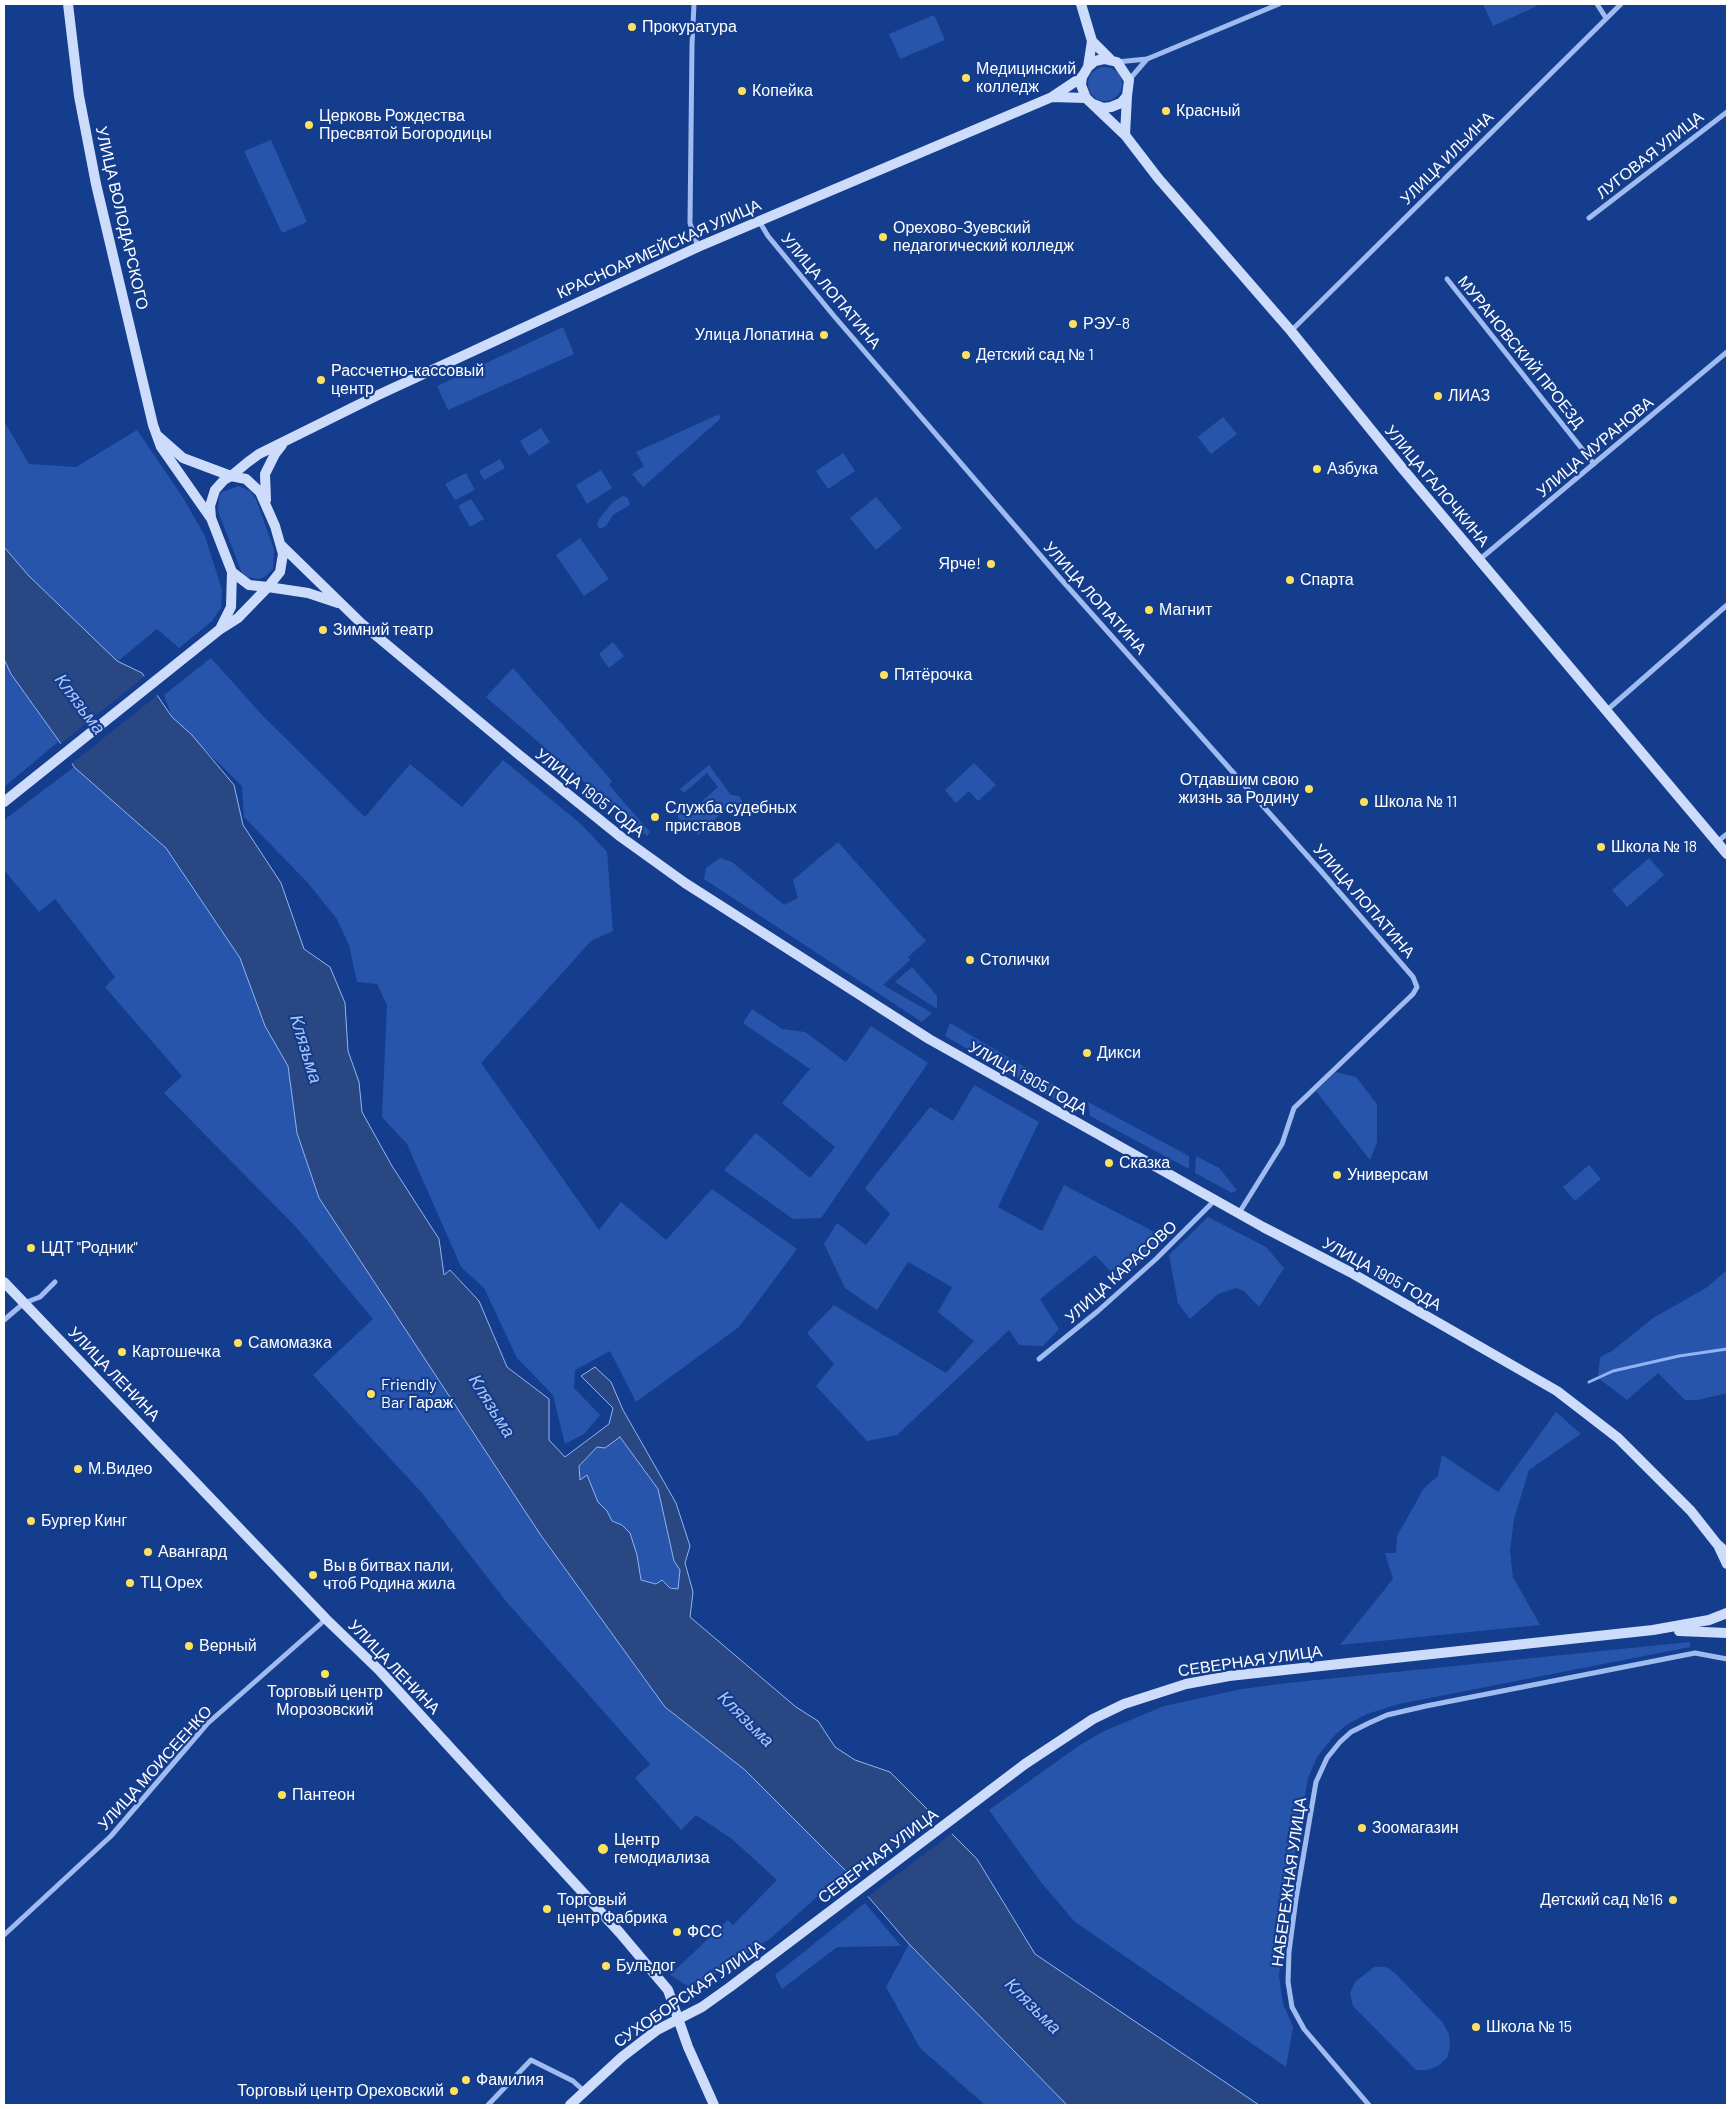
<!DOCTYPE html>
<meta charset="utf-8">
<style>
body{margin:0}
#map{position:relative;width:1731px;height:2109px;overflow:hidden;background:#153d8d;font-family:Barlow,sans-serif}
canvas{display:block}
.frame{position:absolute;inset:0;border:5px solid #fff;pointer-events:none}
</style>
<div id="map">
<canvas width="1731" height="2109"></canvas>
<div class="frame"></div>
</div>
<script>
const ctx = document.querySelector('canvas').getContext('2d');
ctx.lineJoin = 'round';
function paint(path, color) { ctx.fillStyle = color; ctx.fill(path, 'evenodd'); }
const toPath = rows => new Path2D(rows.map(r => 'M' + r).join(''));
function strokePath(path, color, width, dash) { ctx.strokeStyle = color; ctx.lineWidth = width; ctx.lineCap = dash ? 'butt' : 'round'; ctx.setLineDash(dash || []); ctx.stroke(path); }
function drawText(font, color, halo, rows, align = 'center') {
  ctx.font = font + ' Barlow,sans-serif'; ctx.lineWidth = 4.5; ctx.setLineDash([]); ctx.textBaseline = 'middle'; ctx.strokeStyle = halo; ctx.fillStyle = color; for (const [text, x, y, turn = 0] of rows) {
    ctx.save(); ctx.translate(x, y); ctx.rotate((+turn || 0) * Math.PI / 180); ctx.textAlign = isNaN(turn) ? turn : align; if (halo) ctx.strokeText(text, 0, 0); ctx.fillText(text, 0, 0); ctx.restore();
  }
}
const green = toPath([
 [1483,4,1536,4,1537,6,1493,26],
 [934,15,945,40,900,59,889,34],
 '1088 84a17 17 0 1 1 34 0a17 17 0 1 1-34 0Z',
 [271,140,307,222,282,233,244,151],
 [563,327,574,354,448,410,437,386],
 [717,415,721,416,719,420,643,487,632,474,644,466,636,452],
 [1223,417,1237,434,1211,454,1198,437],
 [4,421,29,464,76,467,137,430,182,496,205,536,222,590,221,608,212,621,179,648,157,629,117,662,28,576,4,547],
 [541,428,550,442,529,456,520,441],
 [843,453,855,471,828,489,816,471],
 [500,459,505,468,484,480,479,471],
 [601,470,612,488,587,504,576,485],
 [466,473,475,490,455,500,445,484],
 [239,486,250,491,256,499,274,550,273,569,265,577,259,579,247,577,242,573,218,511,219,496,222,492],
 [623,496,628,498,630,505,613,515,606,526,599,529,597,524,599,519,613,502],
 [876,497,902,528,876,550,850,518],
 [471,499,484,519,470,527,458,506],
 [580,538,609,579,584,596,556,555],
 [613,642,624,656,609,668,599,654],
 [211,658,263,716,365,817,410,764,462,807,503,760,581,824,607,852,613,931,591,941,481,1063,599,1230,621,1202,666,1240,712,1189,797,1249,739,1327,636,1402,610,1351,575,1370,574,1388,600,1415,584,1434,565,1444,553,1395,517,1358,484,1288,461,1267,407,1144,382,1117,387,1005,377,984,357,982,349,945,337,919,308,883,244,817,242,786,172,717,164,695],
 [4,659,11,674,59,741,4,787],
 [513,668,612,781,609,785,650,832,647,836,486,697],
 [974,763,996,785,978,801,969,791,956,803,945,790],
 [709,765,731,795,739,796,745,806,740,812,729,806,698,835,678,818,678,814,683,808,688,814,718,787,707,773,684,793,680,789],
 [74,767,166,848,240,958,265,1026,288,1066,297,1133,319,1198,540,1534,665,1707,745,1770,846,1871,771,1938,700,1983,688,1986,670,1975,728,1920,733,1925,777,1880,732,1839,696,1815,681,1830,635,1778,650,1764,505,1600,422,1493,313,1375,373,1319,296,1227,164,1093,182,1076,105,987,115,977,55,899,39,912,4,870,4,820],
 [838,842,926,941,908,957,910,960,883,985,932,1013,922,1022,704,879,706,868,720,858,732,862,784,905,798,898,793,880],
 [1649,858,1664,875,1627,907,1612,890],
 [912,967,937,996,937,1009,895,982],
 [752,1009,782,1029,805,1032,846,1062,871,1026,928,1063,821,1218,793,1219,724,1170,756,1133,810,1178,835,1147,782,1103,810,1069,743,1023],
 [950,1023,1069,1093,1063,1104,945,1036],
 [1336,1072,1356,1077,1377,1104,1377,1142,1370,1160,1316,1091],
 [974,1085,1039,1122,998,1207,1042,1231,1064,1185,1168,1239,1119,1280,1095,1255,1040,1299,1059,1329,1043,1346,1019,1345,1009,1330,897,1435,867,1441,816,1386,834,1364,807,1333,834,1305,946,1373,974,1341,938,1312,952,1287,908,1262,877,1310,845,1288,824,1244,837,1223,866,1245,890,1214,865,1188,930,1107,953,1121],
 [1088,1102,1189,1156,1189,1169,1090,1116],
 [1196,1156,1219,1168,1237,1190,1232,1193,1195,1173],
 [1589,1165,1601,1179,1575,1201,1563,1187],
 [1208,1217,1266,1247,1284,1268,1259,1307,1244,1291,1236,1288,1218,1294,1190,1319,1178,1303,1169,1255],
 [1727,1270,1727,1393,1698,1400,1685,1400,1658,1373,1627,1400,1598,1378,1600,1357,1612,1351,1653,1318,1706,1288],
 [1556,1412,1581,1434,1529,1470,1514,1519,1510,1551,1513,1577,1540,1625,1340,1645,1393,1579,1385,1553,1396,1553,1397,1536,1424,1488,1438,1476,1442,1455,1498,1492],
 [620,1437,658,1489,674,1561,680,1570,679,1589,641,1580,637,1555,622,1525,612,1521,607,1511,598,1502,587,1476,580,1480,579,1467,597,1447,605,1448],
 [1690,1642,1690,1647,1399,1704,1367,1714,1346,1725,1333,1737,1317,1757,1308,1778,1287,1900,1279,1976,1283,2004,1293,2027,1286,2067,1075,1922,1040,1881,989,1810,1077,1747,1102,1732,1164,1706,1242,1689,1287,1683],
 [865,1903,901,1946,837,1947,782,1989,775,1975],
 [909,1944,1067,2105,985,2105,920,2048,886,1987],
 [1374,1967,1386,1967,1396,1974,1443,2023,1449,2034,1450,2047,1447,2058,1438,2066,1427,2070,1416,2070,1353,2006,1350,1993,1355,1982]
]);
const water = toPath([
 [4,547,29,576,117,661,142,673,172,717,192,735,234,785,243,825,281,883,304,949,330,967,345,1003,348,1051,359,1082,362,1112,392,1166,439,1239,444,1275,450,1270,479,1301,507,1367,549,1399,549,1440,565,1457,609,1424,613,1408,581,1376,595,1367,611,1382,623,1410,676,1503,690,1546,685,1563,693,1592,690,1617,796,1707,818,1721,835,1747,855,1760,890,1772,977,1859,1035,1954,1259,2105,1067,2105,909,1944,846,1871,745,1770,665,1707,540,1534,319,1198,297,1133,288,1066,265,1026,240,958,166,848,74,767,59,741,11,674,4,659,4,547],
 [620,1437,658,1489,674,1561,680,1570,678,1589,670,1588,662,1580,656,1584,641,1580,637,1555,630,1533,622,1525,612,1521,607,1511,598,1502,587,1475,580,1480,579,1466,597,1447,605,1448,620,1437]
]);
const pier = toPath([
 [146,675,159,694,70,765,59,745],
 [936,1816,954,1832,866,1898,850,1880]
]);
const stream = toPath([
 [1589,1382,1613,1371,1679,1356,1727,1349]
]);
const street = toPath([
 [694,4,692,45,690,223,698,247],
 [1597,4,1606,18],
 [1117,62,1147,59,1279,4],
 [1129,80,1147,59],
 [1589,218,1727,112],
 [759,221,768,236,834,316,1059,577,1320,870,1413,977,1417,987,1413,994,1294,1108,1282,1144,1239,1213],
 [1447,279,1594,464],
 [1291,331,1621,4],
 [1479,560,1727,352],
 [1606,711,1727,605],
 [1717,842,1727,834],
 [4,1320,24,1303,40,1297,55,1282],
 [1039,1359,1098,1311,1156,1259,1215,1200],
 [4,1935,111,1836,207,1724,326,1619],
 [488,2105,531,2060,573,2081,584,2091],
 [1369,2105,1304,2029,1292,2007,1288,1982,1289,1952,1296,1899,1316,1782,1327,1758,1340,1742,1351,1732,1369,1723,1387,1715,1426,1706,1695,1653,1727,1659]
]);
const secondary = toPath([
 [68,4,79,96,96,184,153,425,161,447,210,517],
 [1081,4,1092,41,1088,67],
 [1092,41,1110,59],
 [1052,97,1086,98],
 [1093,104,1103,108,1111,107,1121,103,1127,96,1129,80,1117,62,1104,59,1095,61,1088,67,1082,77,1081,85,1086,98,1125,135,1158,178,1291,331,1402,468,1727,854],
 [1125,135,1127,96],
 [158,436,183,458,231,476,246,479,260,492,275,526,283,554,280,572,268,587,249,585,232,572,211,518,210,506,215,490,224,480,231,476,248,462,259,454,376,396,698,247,1052,97,1082,77],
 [266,500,265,474,275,454,282,445],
 [281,545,361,623,518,754,621,837,685,883,929,1039,1263,1227,1350,1272,1557,1391,1618,1438,1691,1511,1717,1544,1727,1553],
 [221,627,231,607,232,572],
 [4,802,219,630,238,618,268,587,308,593,338,603],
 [4,1282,326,1619,380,1671,620,1933,668,1990,688,2047,714,2105],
 [1719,1547,1727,1564],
 [1679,1631,1727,1633],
 [570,2105,622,2057,657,2030,702,2007,730,1987,1025,1764,1093,1719,1124,1704,1186,1684,1229,1676,1653,1630,1709,1620,1727,1613]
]);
const markers = [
 [632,27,5,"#ffe15e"],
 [966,78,5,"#ffe15e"],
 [742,91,5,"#ffe15e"],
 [1166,111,5,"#ffe15e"],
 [309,125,5,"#ffe15e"],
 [883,237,5,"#ffe15e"],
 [1073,324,5,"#ffe15e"],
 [824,335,5,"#ffe15e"],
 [966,355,5,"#ffe15e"],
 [321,380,5,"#ffe15e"],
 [1438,396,5,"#ffe15e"],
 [1317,469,5,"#ffe15e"],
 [991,564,5,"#ffe15e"],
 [1290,580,5,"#ffe15e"],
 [1149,610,5,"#ffe15e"],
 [323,630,5,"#ffe15e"],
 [884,675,5,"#ffe15e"],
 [1309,789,5,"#ffe15e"],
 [1364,802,5,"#ffe15e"],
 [655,817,5,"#ffe15e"],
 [1601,847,5,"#ffe15e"],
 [970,960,5,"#ffe15e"],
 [1087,1053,5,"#ffe15e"],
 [1109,1163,5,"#ffe15e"],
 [1337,1175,5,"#ffe15e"],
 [31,1248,5,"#ffe15e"],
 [238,1343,5,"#ffe15e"],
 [122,1352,5,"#ffe15e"],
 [371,1394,5,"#ffe15e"],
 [78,1469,5,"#ffe15e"],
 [31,1521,5,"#ffe15e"],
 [148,1552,5,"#ffe15e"],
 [313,1575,5,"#ffe15e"],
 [130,1583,5,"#ffe15e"],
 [189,1646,5,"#ffe15e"],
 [325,1674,5,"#ffe15e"],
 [282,1795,5,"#ffe15e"],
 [1362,1828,5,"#ffe15e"],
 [603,1849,6,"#ffe15e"],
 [1673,1900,5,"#ffe15e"],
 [547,1909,5,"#ffe15e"],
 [677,1932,5,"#ffe15e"],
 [606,1966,5,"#ffe15e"],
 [1476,2027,5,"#ffe15e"],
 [466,2080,5,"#ffe15e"],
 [454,2091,5,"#ffe15e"]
];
const poiNames = [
 ["Прокуратура",642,27],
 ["Медицинский",976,69],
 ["колледж",976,87],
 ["Копейка",752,91],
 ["Красный",1176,111],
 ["Церковь Рождества",319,116],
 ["Пресвятой Богородицы",319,134],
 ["Орехово-Зуевский",893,228],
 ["педагогический колледж",893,246],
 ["РЭУ-8",1083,324],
 ["Улица Лопатина",814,335,"right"],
 ["Детский сад № 1",976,355],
 ["Рассчетно-кассовый",331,371],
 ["центр",331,389],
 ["ЛИАЗ",1448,396],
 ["Азбука",1327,469],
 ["Ярче!",981,564,"right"],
 ["Спарта",1300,580],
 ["Магнит",1159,610],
 ["Зимний театр",333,630],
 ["Пятёрочка",894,675],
 ["Отдавшим свою",1299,780,"right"],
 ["жизнь за Родину",1299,798,"right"],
 ["Школа № 11",1374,802],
 ["Служба судебных",665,808],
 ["приставов",665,826],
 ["Школа № 18",1611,847],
 ["Столички",980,960],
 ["Дикси",1097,1053],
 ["Сказка",1119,1163],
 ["Универсам",1347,1175],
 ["ЦДТ \"Родник\"",41,1248],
 ["Самомазка",248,1343],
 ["Картошечка",132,1352],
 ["Friendly",381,1385],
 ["Bar Гараж",381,1403],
 ["М.Видео",88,1469],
 ["Бургер Кинг",41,1521],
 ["Авангард",158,1552],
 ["Вы в битвах пали,",323,1566],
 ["чтоб Родина жила",323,1584],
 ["ТЦ Орех",140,1583],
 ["Верный",199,1646],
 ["Торговый центр",325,1692,"center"],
 ["Морозовский",325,1710,"center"],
 ["Пантеон",292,1795],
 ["Зоомагазин",1372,1828],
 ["Центр",614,1840],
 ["гемодиализа",614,1858],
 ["Торговый",557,1900],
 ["центр Фабрика",557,1918],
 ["Детский сад №16",1663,1900,"right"],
 ["ФСС",687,1932],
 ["Бульдог",616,1966],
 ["Школа № 15",1486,2027],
 ["Фамилия",476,2080],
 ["Торговый центр Ореховский",444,2091,"right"]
];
const streetNames = [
 ["ЛУГОВАЯ УЛИЦА",1650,155,-38],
 ["УЛИЦА ИЛЬИНА",1447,158,-45],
 ["УЛИЦА ВОЛОДАРСКОГО",122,218,77],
 ["КРАСНОАРМЕЙСКАЯ УЛИЦА",659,249,-24],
 ["УЛИЦА ЛОПАТИНА",831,291,50],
 ["МУРАНОВСКИЙ ПРОЕЗД",1521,352,51],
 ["УЛИЦА МУРАНОВА",1595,447,-40],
 ["УЛИЦА ГАЛОЧКИНА",1437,486,50],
 ["УЛИЦА ЛОПАТИНА",1095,598,48],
 ["УЛИЦА 1905 ГОДА",590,793,38],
 ["УЛИЦА ЛОПАТИНА",1364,901,49],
 ["УЛИЦА 1905 ГОДА",1028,1078,29],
 ["УЛИЦА КАРАСОВО",1121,1272,-42],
 ["УЛИЦА 1905 ГОДА",1382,1274,29],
 ["УЛИЦА ЛЕНИНА",114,1374,46],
 ["СЕВЕРНАЯ УЛИЦА",1250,1661,-8],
 ["УЛИЦА ЛЕНИНА",394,1667,46],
 ["УЛИЦА МОИСЕЕНКО",155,1768,-48],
 ["СЕВЕРНАЯ УЛИЦА",878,1856,-37],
 ["НАБЕРЕЖНАЯ УЛИЦА",1289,1882,-82],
 ["СУХОБОРСКАЯ УЛИЦА",689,1994,-34]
];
const waterNames = [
 ["Клязьма",80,704,53],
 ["Клязьма",306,1049,73],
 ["Клязьма",492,1406,58],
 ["Клязьма",746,1719,45],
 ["Клязьма",1033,2006,45]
];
paint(green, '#2755ac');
paint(water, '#294783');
strokePath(water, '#91b5f3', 1);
paint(pier, '#153d8d');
strokePath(stream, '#91b5f3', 3);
strokePath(street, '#9fbbf0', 5);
strokePath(secondary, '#cddcfb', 10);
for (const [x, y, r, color] of markers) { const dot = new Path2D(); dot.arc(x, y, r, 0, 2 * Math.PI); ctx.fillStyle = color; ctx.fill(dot); strokePath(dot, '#153d8d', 2); }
drawText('16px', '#fff', '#153d8d', poiNames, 'left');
drawText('16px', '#fff', '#153d8d', streetNames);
drawText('italic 18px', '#abc6f7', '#153d8d', waterNames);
</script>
